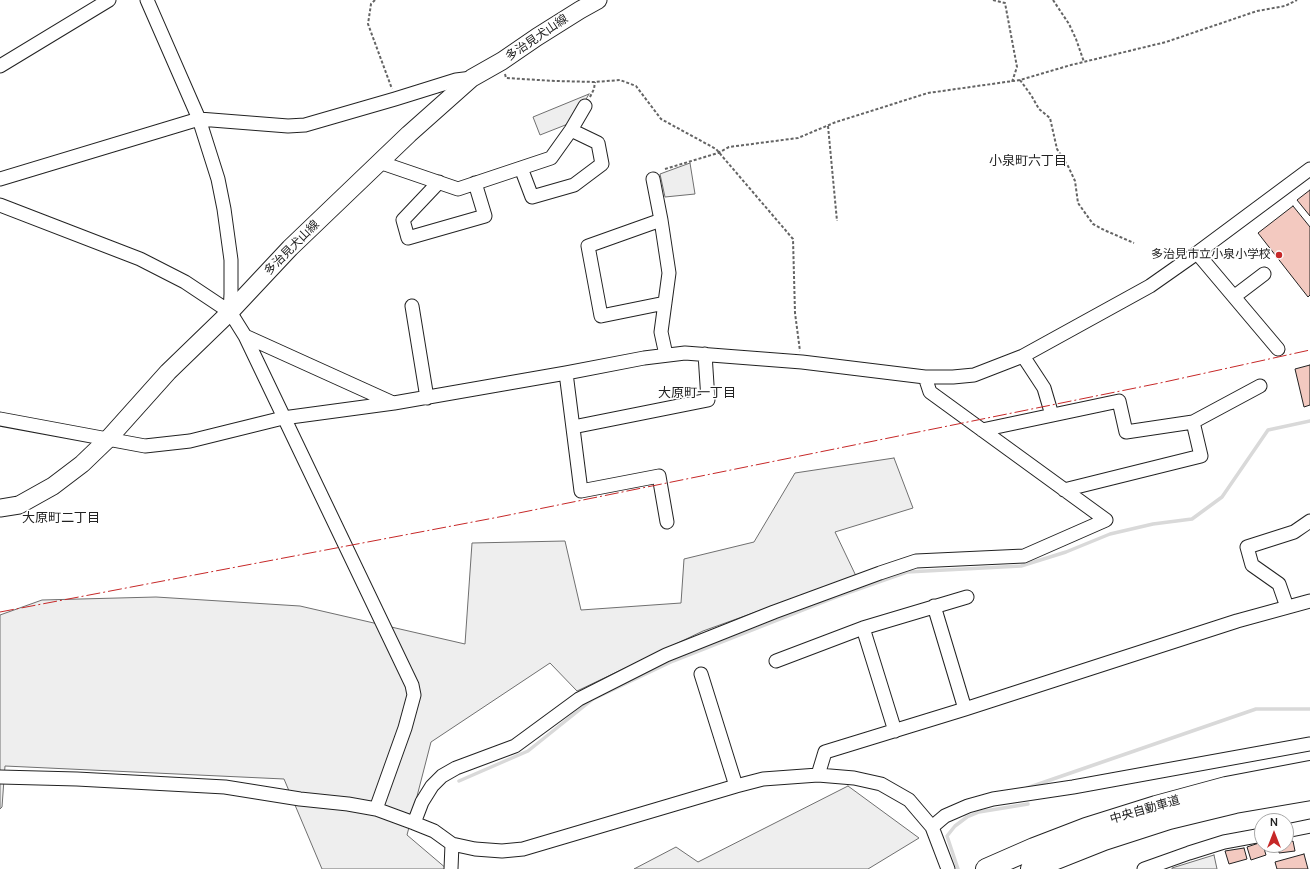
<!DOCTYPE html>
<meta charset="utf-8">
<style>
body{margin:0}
#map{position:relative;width:1310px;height:869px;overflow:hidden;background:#fff;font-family:Manrope,sans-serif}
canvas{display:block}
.north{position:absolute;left:1254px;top:813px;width:40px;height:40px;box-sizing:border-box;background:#fff;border:1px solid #a7a7a7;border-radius:50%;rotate:0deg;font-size:11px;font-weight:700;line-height:16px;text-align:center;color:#222}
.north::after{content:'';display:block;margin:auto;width:14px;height:18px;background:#c62828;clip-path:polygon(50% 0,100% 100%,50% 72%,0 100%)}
</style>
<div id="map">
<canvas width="1310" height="869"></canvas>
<div class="north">N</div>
</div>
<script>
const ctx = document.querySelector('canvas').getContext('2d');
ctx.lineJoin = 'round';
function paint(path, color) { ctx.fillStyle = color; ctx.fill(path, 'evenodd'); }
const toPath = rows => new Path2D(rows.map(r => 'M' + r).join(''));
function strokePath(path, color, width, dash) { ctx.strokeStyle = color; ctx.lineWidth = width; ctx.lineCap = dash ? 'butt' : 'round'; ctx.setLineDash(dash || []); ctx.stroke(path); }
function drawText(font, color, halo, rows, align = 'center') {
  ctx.font = font + ' Manrope,"Noto Sans JP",sans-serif'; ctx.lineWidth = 3; ctx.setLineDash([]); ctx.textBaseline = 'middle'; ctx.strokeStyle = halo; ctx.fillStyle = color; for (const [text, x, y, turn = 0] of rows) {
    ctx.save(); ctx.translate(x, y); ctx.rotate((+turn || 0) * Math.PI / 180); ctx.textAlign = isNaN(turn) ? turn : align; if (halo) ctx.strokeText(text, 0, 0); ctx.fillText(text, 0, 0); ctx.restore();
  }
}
const green = toPath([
 [589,94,573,122,540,135,533,117,589,94],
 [690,163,695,194,665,197,660,174,690,163],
 [894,458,913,508,835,532,856,576,703,631,577,691,550,663,431,742,407,835,447,869,322,869,284,779,5,766,2,807,0,809,0,615,42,600,156,597,300,606,465,644,472,543,565,541,581,610,681,603,684,559,754,542,795,473,894,458],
 [848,786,919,838,868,869,634,869,676,847,698,862,848,786],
 [1214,855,1217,869,1172,869,1172,868,1214,855]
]);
const stream = toPath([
 [459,781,528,751,593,699,673,661,833,598,907,572,1021,566,1066,552,1110,534,1153,524,1192,519,1222,497,1268,430,1310,421],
 [1027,788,1256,709,1310,709],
 [958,869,947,836,955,826,967,817,979,812,1028,804]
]);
const building = toPath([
 [1310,190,1310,216,1297,200,1310,190],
 [1293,206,1310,227,1310,295,1308,297,1258,233,1293,206],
 [1310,365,1310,405,1304,407,1295,369,1310,365],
 [1286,837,1288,842,1293,841,1295,851,1279,853,1278,845,1286,845,1286,837],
 [1262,842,1266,855,1251,860,1247,847,1262,842],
 [1244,848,1247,859,1229,864,1225,851,1244,848],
 [1304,854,1308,869,1277,869,1275,862,1304,854]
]);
const path = toPath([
 [375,0,371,4,368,24,392,89],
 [993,0,1005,3,1017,67,1012,82],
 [1053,0,1069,24,1076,39,1084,62],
 [505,74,506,78,555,81,595,82,620,80,636,86,661,119,716,149,793,239,795,313,800,351],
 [1020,80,1031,95,1039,109,1050,118,1057,149,1068,166,1075,181,1078,203,1093,224,1104,230,1134,243],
 [590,97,594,89,595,82],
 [828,126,837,221],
 [665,169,718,153,729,147,798,138,836,122,928,93,1020,80,1071,65,1166,42,1257,11,1285,6,1297,0]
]);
const minor = toPath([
 [147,0,199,119,218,179,224,209,231,260,231,294,230,312],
 [0,66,109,0],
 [379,162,458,189,551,158,571,130,585,106],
 [521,168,532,197,574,185,602,164,598,143,571,130],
 [0,179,199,119,288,126,305,125,395,99,456,80,472,78],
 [653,179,661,220,669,273,661,332,666,355],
 [439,182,403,220,408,238,485,216,475,183],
 [0,205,140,259,185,282,230,312,245,336,412,685,414,695,405,728,376,809],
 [661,220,588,246,601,316,665,303],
 [1197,253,1278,349],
 [1235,296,1264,274],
 [412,306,427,398],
 [245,336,393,403],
 [1023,356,1044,388,1052,415],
 [566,373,581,491,659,476,667,522],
 [0,419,145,446,190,441,283,418,394,403,566,373,644,358,685,353,802,362,925,377,953,377,974,375,1023,356,1150,286,1197,253,1310,169],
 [1193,422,1260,386],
 [573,427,708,400,705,354],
 [982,430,1119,401,1126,432,1193,422,1201,456,1064,490],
 [934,606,965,709],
 [1287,607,1279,584,1252,565,1247,547,1294,532,1310,521],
 [863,628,895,731],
 [776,661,863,628,967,597],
 [701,674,736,786],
 [818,775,825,752,965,709,1237,621,1310,601],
 [0,777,77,779,225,787,300,799,348,804,376,809,414,823,434,831,452,844,475,849,502,851,523,849,736,786,763,779,818,775,854,778,881,784,909,800,932,827,948,869],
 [414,823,422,802,432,786,442,776,456,768,515,746,579,699,666,655,774,612,880,573,916,561,1024,556,1106,520,930,392,925,377],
 [932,827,945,816,968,806,993,799,1073,787,1310,744],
 [1286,831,1310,826],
 [451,869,452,844],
 [1144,869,1189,853,1224,842,1262,835]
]);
const major = toPath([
 [0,508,19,505,53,486,82,464,108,439,168,372,230,312,290,248,409,134,472,78,502,61,537,37,580,10,598,0]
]);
const highway = toPath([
 [986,869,1034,848,1086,828,1156,806,1226,787,1310,771],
 [1031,869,1104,840,1169,819,1235,803,1310,790]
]);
const power = toPath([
 [0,612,499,517,1160,383,1310,350]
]);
const markers = [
 [1279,255,4,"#c62828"]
];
const streetNames = [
 ["多治見犬山線",537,38,-34],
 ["多治見犬山線",292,248,-45],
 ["中央自動車道",1145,810,-16]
];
const poiNames = [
 ["多治見市立小泉小学校",1271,255]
];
const neighbourhoodNames = [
 ["小泉町六丁目",1028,161],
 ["大原町一丁目",697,393],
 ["大原町二丁目",61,518]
];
paint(green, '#eee');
strokePath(green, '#6f6f6f', 1);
strokePath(stream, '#d9d9d9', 3.5);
paint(building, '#f3c9c0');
strokePath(building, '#222', 1);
strokePath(minor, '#222', 15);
strokePath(major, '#222', 19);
strokePath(highway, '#222', 22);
strokePath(path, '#646464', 2, [3, 2]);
strokePath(minor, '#fff', 13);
strokePath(major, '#fff', 17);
strokePath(highway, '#fff', 20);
strokePath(power, '#c62828', 1, [14, 3, 2, 3]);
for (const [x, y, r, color] of markers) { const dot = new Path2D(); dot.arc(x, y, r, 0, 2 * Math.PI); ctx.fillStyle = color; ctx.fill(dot); strokePath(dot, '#fff', 1.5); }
drawText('12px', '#222', '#fff', streetNames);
drawText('12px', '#222', '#fff', poiNames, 'right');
drawText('13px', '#222', '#fff', neighbourhoodNames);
</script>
